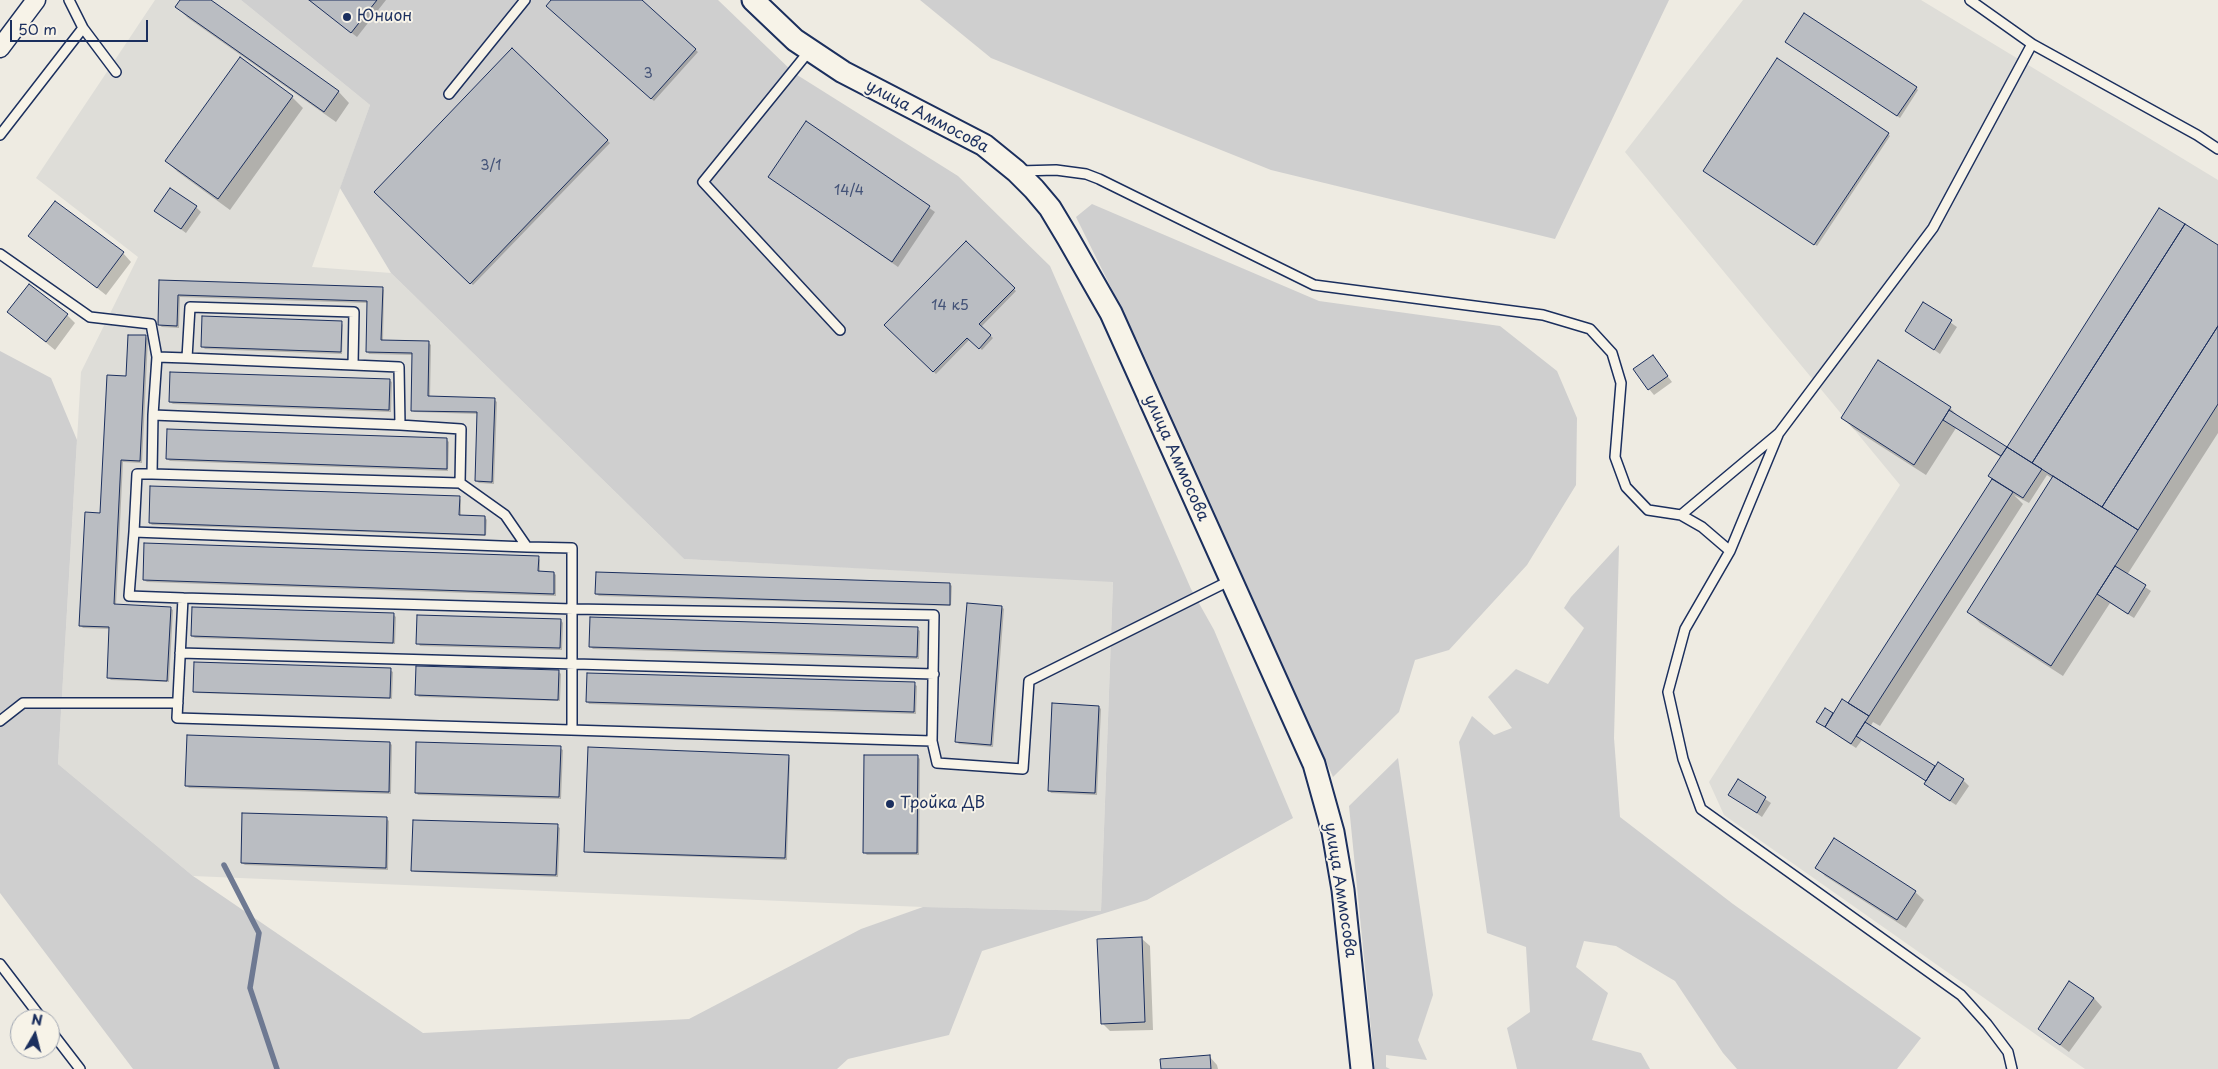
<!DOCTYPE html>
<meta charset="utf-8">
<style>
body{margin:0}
#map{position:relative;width:2218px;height:1069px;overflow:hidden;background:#eeebe2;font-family:"Playpen Sans",sans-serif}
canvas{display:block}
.north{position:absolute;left:10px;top:1009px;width:50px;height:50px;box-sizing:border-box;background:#f7f3e8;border:1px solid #9fa5b1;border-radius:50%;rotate:8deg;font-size:14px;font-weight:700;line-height:20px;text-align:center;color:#1b2f5e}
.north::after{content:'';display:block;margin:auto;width:18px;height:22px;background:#1b2f5e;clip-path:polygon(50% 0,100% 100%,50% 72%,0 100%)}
.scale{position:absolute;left:10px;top:20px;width:138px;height:22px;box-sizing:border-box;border:2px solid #1b2f5e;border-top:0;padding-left:6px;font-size:15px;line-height:18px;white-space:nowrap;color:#1b2f5e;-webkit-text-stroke:4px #f7f3e8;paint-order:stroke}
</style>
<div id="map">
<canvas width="2218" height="1069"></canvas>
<div class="north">N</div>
<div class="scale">50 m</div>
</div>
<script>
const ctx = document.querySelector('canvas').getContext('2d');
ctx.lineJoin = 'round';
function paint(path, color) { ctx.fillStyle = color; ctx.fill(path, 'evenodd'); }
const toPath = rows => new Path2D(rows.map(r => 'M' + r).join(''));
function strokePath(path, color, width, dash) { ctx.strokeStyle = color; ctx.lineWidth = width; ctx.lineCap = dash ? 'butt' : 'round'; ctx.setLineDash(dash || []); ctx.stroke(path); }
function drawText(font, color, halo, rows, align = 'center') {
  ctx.font = font + ' "Playpen Sans",sans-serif'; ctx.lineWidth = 4; ctx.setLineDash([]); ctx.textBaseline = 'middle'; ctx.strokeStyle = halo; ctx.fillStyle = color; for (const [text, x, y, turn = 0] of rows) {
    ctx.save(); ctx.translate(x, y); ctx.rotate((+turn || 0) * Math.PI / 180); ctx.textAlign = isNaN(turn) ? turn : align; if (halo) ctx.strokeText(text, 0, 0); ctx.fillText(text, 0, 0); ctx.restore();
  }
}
const built = toPath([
 [155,0,241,0,370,105,312,267,391,273,684,559,1113,581,1101,911,923,907,193,876,58,764,81,372,138,257,36,178],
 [1743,0,1921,0,2218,180,2218,1069,2085,1069,1724,815,1709,782,1900,485,1625,152]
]);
const green = toPath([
 [241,0,718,0,794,73,958,176,1050,266,1191,589,1214,630,1293,818,1147,900,982,951,949,1035,848,1059,837,1069,133,1069,0,893,0,351,51,378,77,440,58,764,193,876,423,1033,689,1019,861,929,923,907,1101,911,1113,582,684,559,391,273,340,188,370,105],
 [920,0,1669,0,1555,239,1271,170,991,58],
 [1092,204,1319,301,1500,326,1557,371,1577,418,1576,485,1527,565,1449,650,1415,660,1399,712,1333,777,1139,344,1076,217],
 [1619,545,1614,738,1620,817,1733,904,1921,1038,1897,1069,1737,1069,1723,1053,1675,981,1616,946,1584,941,1576,967,1608,993,1592,1040,1641,1053,1650,1069,1517,1069,1507,1028,1530,1012,1526,947,1487,933,1459,742,1472,716,1494,735,1512,728,1488,697,1516,669,1548,684,1584,628,1564,608,1571,597],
 [1398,758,1433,995,1418,1040,1427,1060,1386,1055,1386,1067,1390,1069,1375,1069,1349,806]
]);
const shadow = toPath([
 [182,0,209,0,338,91,349,103,336,122,188,18,177,7],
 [309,0,386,0,357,37],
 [553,0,640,0,698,52,654,101,548,6],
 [1789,44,1916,88,1918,90,1900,118],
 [512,49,610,143,473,285,376,192],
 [292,97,303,108,230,210,178,172,166,161],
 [807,122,935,212,898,267,770,177],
 [1888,134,1890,136,1817,246,1707,173],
 [196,207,201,212,186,233,156,211],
 [30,236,123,253,131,262,106,295],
 [966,243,1016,291,981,327,993,338,982,350,970,339,936,374,886,325],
 [2218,246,2218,433,2127,575,2151,591,2134,618,2110,603,2063,676,1980,623,1969,612,2053,479,2047,475,2029,503,2014,495,2023,504,1880,726,1873,722,1870,727,1935,768,1938,764,1963,780,1969,786,1956,805,1931,789,1925,784,1927,782,1862,740,1856,748,1820,724,1826,710,1834,715,1848,704,1993,479,1990,476,2002,458,1956,428,1926,475,1854,429,1842,418,1950,408,1962,420,2012,451],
 [161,281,382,288,384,290,383,341,429,343,431,345,430,398,494,399,497,402,494,484,479,483,476,481,478,414,414,412,412,410,413,355,369,354,367,351,368,303,180,297,179,328,162,327,159,325],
 [1924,304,1957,327,1940,354,1907,331],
 [9,312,67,315,75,323,55,350],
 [341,322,343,325,342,354,205,349,203,347],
 [146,337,148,339,142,463,123,462,116,605,170,608,173,610,169,682,111,680,108,677,110,629,83,628,81,626,127,377],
 [1653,357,1672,382,1654,395,1649,389],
 [389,380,392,382,391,412,173,404,170,402],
 [447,440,449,442,448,471,170,461,167,459],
 [459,497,461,500,461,517,485,517,487,520,486,536,152,525,150,523],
 [538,557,540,560,540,572,554,573,556,575,556,596,147,582,144,580],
 [950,584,952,586,951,606,599,596,596,594],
 [1002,607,1004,609,993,747,959,744,957,742],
 [393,614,396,617,395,644,195,638,192,636],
 [561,620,563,623,562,650,420,646,418,643],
 [917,629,920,631,919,659,593,649,590,646],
 [390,670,393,672,392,699,196,693,194,691],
 [559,672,561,674,560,701,419,697,417,695],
 [914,684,917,686,916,714,589,704,587,701],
 [1099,707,1101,709,1097,795,1051,793,1049,790],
 [390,743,392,745,391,794,189,788,187,786],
 [560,748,563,750,561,799,418,795,416,792],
 [788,756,790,758,787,860,588,853,585,851],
 [918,757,920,759,919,855,867,855,864,852],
 [1738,781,1771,803,1762,817,1730,794],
 [387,819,389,821,388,870,245,865,242,863],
 [557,826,560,828,558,877,415,872,412,870],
 [1835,840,1915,892,1924,900,1906,928,1825,876,1817,867],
 [1141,938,1150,946,1153,1030,1110,1031,1102,1023],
 [2070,983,2094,998,2102,1007,2069,1052,2039,1029],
 [1209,1056,1217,1065,1218,1069,1162,1069]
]);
const stream = toPath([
 [224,865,259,933,250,988,277,1069]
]);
const building = toPath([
 [180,0,211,0,339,91,324,112,175,7,180,0],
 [309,0,377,0,351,33,309,0],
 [551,0,642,0,696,49,651,99,546,6,551,0],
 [1804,13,1917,87,1897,116,1785,42,1804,13],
 [512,48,608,140,470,284,374,192,512,48],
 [240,57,293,96,218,199,165,161,240,57],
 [1777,58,1889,133,1814,245,1703,171,1777,58],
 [806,121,930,206,892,262,768,177,806,121],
 [170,188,197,206,181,229,154,211,170,188],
 [55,201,124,252,97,288,28,236,55,201],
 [2159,208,2185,224,2032,463,2007,447,2159,208],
 [2185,224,2218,245,2218,326,2102,507,2032,463,2185,224],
 [966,241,1015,288,979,324,991,335,979,349,967,338,933,372,884,325,966,241],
 [159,280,383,287,381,340,429,341,428,396,495,398,492,482,475,481,477,412,411,411,412,353,366,352,367,301,178,295,177,326,158,325,159,280],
 [29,284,68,314,46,342,7,312,29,284],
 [1923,302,1952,320,1934,350,1905,331,1923,302],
 [202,316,342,321,341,352,201,347,202,316],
 [2218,326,2218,404,2138,530,2102,507,2218,326],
 [128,335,146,335,140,461,121,460,114,604,171,607,167,681,107,678,109,627,79,626,85,512,100,513,107,375,126,376,128,335],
 [1653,355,1668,376,1648,390,1633,369,1653,355],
 [1878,360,1951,407,1914,465,1841,418,1878,360],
 [170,372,390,379,389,410,169,402,170,372],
 [1949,410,2007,447,2001,456,1943,420,1949,410],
 [167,429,447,438,447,469,166,459,167,429],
 [2007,447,2042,469,2023,498,1988,476,2007,447],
 [2053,476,2138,530,2051,666,1967,612,2053,476],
 [1992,479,2013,492,1869,716,1848,703,1992,479],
 [150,486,460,496,459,515,485,516,485,535,149,523,150,486],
 [144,543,539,556,538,571,554,572,554,594,143,580,144,543],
 [2115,566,2146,585,2128,614,2097,594,2115,566],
 [596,572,950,583,950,605,595,594,596,572],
 [967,603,1002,606,991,745,955,742,967,603],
 [192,607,394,613,393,643,191,636,192,607],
 [417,615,561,619,560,648,416,644,417,615],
 [590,617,918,627,917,657,589,647,590,617],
 [194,662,391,668,390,698,193,692,194,662],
 [416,666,559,670,558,700,415,695,416,666],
 [587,673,915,682,914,712,586,702,587,673],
 [1842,699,1869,716,1851,744,1825,727,1842,699],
 [1052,703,1099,706,1095,793,1048,791,1052,703],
 [1825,708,1833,713,1825,727,1816,722,1825,708],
 [1865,722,1935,766,1926,781,1856,736,1865,722],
 [187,735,390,742,389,792,185,786,187,735],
 [416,742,561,746,559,797,415,793,416,742],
 [588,747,789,755,785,858,584,852,588,747],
 [864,755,918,755,917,853,863,853,864,755],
 [1938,762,1964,779,1950,801,1924,784,1938,762],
 [1738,779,1766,797,1757,813,1728,795,1738,779],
 [242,813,387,817,386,868,241,863,242,813],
 [413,820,558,824,556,875,411,871,413,820],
 [1834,838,1916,891,1897,920,1815,868,1834,838],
 [1142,937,1145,1022,1101,1024,1097,939,1142,937],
 [2069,981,2094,998,2060,1045,2038,1029,2069,981],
 [1210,1055,1211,1069,1161,1069,1160,1059,1210,1055]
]);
const service = toPath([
 [83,28,116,72],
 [2032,44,2197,135,2218,149],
 [810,50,703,182,840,330],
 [449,94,525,0],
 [0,135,83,28,69,0],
 [1019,171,1056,170,1086,174,1099,179,1314,285,1543,315,1590,329,1612,353,1621,383,1615,457,1626,487,1648,510,1681,515,1779,433,1933,228,2032,44,1970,0],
 [0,254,90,317,151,324,157,357],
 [187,358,353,365],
 [153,415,400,425],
 [1778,435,1730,551,1685,629,1668,692,1683,759,1701,809,1961,995,1987,1024,2008,1052,2012,1069],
 [152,474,460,483],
 [1681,515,1702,527,1730,551],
 [134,532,129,596,183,598,573,609,934,615,932,741,177,718,183,598],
 [527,547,505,515,460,483,461,429,400,425,399,367,353,365,354,312,190,307,187,358,157,357,153,415,152,474,137,474,134,532,527,547,572,548,572,730],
 [180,653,934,674],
 [0,721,23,703,178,703],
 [932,741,937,763,1023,769,1029,681,1231,580],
 [0,964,42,1019],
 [50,1030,80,1069]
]);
const minor = toPath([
 [0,48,36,0]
]);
const tertiary = toPath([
 [753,0,795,40,843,72,984,145,1016,171,1034,189,1050,208,1068,238,1111,313,1314,764,1333,832,1343,890,1362,1069]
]);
const markers = [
 [347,17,5,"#1b2f5e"],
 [890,804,5,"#1b2f5e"]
];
const numberNames = [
 ["3",648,74],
 ["3/1",491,166],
 ["14/4",849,191],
 ["14 к5",950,306]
];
const poiNames = [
 ["Юнион",357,17],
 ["Тройка ДВ",900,804]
];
const streetNames = [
 ["улица Аммосова",927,117,28],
 ["улица Аммосова",1176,458,66],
 ["улица Аммосова",1340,890,81]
];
paint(built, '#deddd8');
paint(green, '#cfcfcf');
paint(shadow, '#0003');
strokePath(stream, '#6e7992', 5.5);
paint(building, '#babdc2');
strokePath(building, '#1b2f5e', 1);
strokePath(service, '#1b2f5e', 12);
strokePath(minor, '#1b2f5e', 21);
strokePath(tertiary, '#1b2f5e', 25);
strokePath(service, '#f7f3e8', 9);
strokePath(minor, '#f7f3e8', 18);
strokePath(tertiary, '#f7f3e8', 21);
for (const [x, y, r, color] of markers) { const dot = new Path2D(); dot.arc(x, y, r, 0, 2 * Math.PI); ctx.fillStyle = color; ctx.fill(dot); strokePath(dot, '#f7f3e8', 2); }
drawText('14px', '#435277', null, numberNames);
drawText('16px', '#1b2f5e', '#f7f3e8', poiNames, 'left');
drawText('16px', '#1b2f5e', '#f7f3e8', streetNames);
</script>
